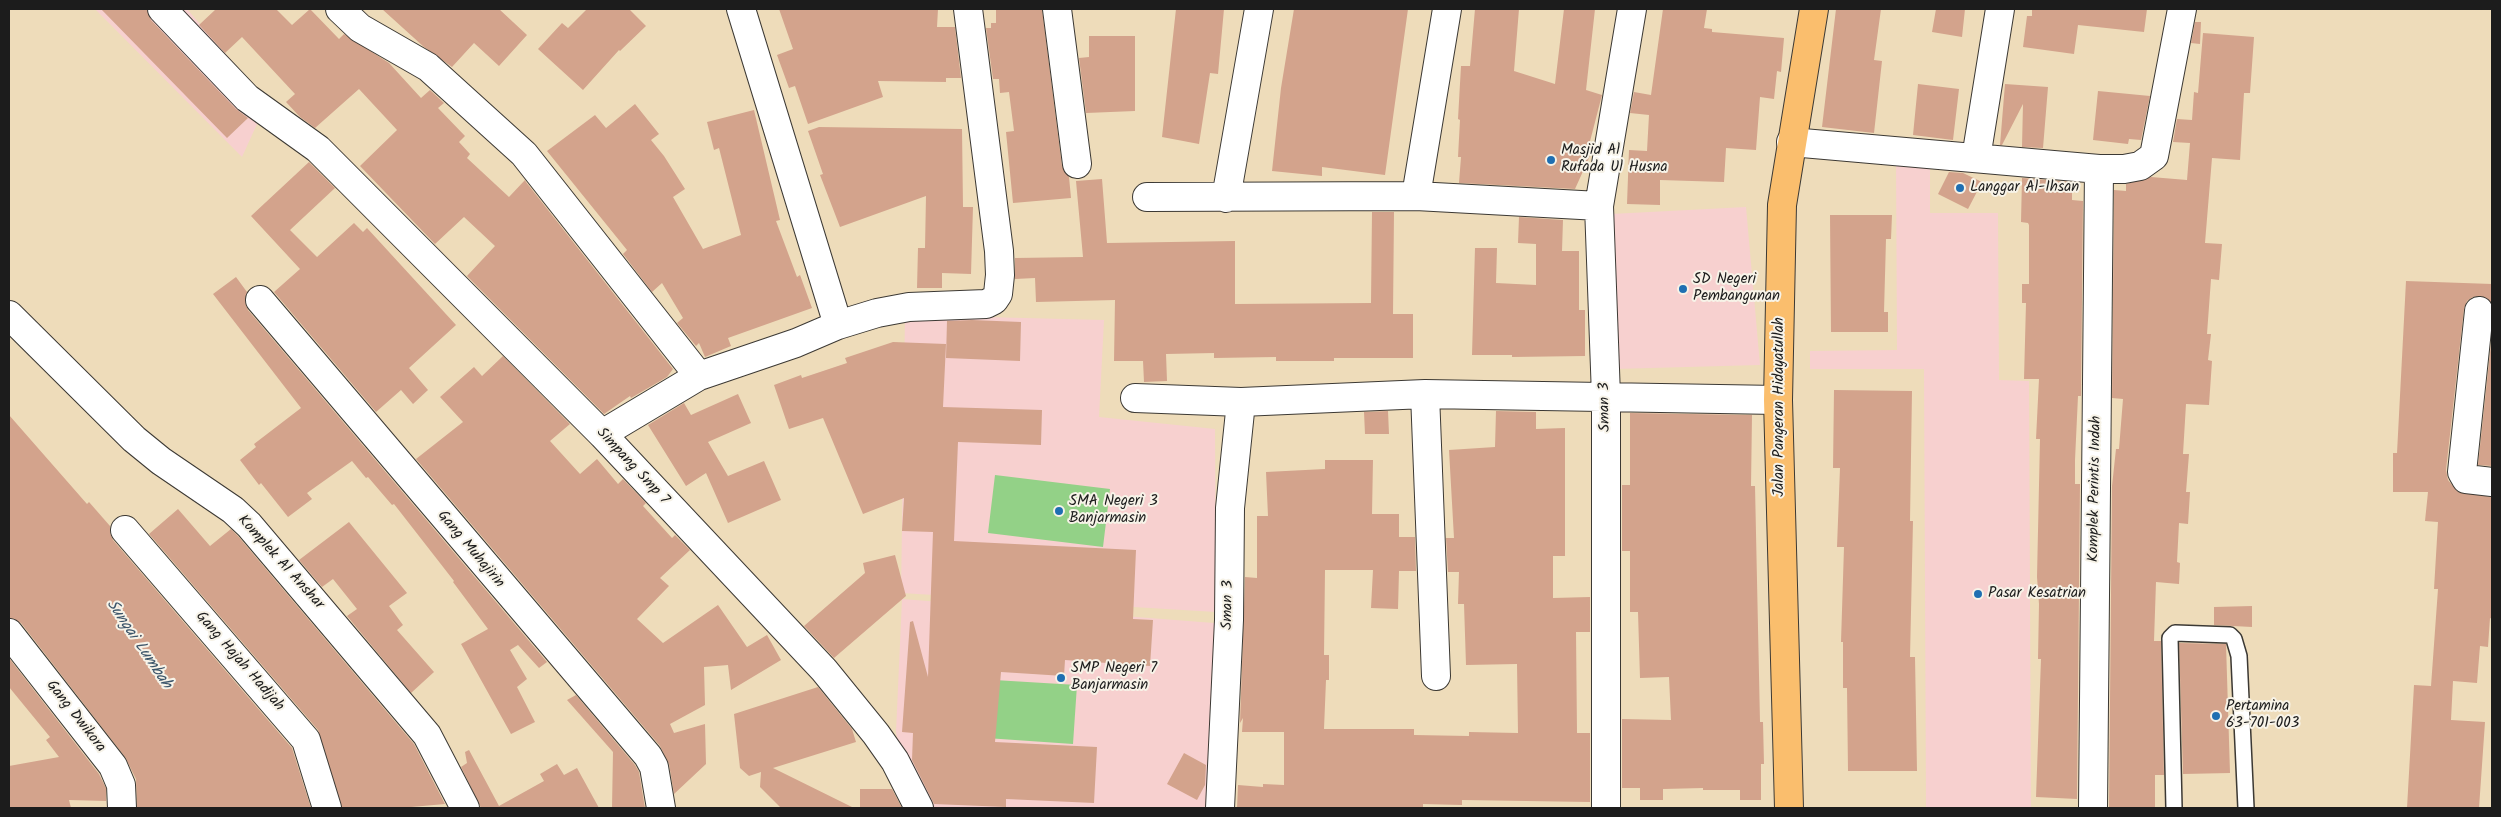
<!DOCTYPE html>
<style>
body{margin:0}
#map{position:relative;width:2501px;height:817px;overflow:hidden;background:#eedcba;font-family:Kalam,sans-serif}
canvas{display:block}
.frame{position:absolute;inset:0;border:10px solid #1c1c1c;pointer-events:none}
</style>
<div id="map">
<canvas width="2501" height="817"></canvas>
<div class="frame"></div>
</div>
<script>
const ctx = document.querySelector('canvas').getContext('2d');
ctx.lineJoin = 'round';
function paint(path, color) { ctx.fillStyle = color; ctx.fill(path, 'evenodd'); }
const toPath = rows => new Path2D(rows.map(r => 'M' + r).join(''));
function strokePath(path, color, width, dash) { ctx.strokeStyle = color; ctx.lineWidth = width; ctx.lineCap = dash ? 'butt' : 'round'; ctx.setLineDash(dash || []); ctx.stroke(path); }
function drawText(font, color, halo, rows, align = 'center') {
  ctx.font = font + ' Kalam,sans-serif'; ctx.lineWidth = 4; ctx.setLineDash([]); ctx.textBaseline = 'middle'; ctx.strokeStyle = halo; ctx.fillStyle = color; for (const [text, x, y, turn = 0] of rows) {
    ctx.save(); ctx.translate(x, y); ctx.rotate((+turn || 0) * Math.PI / 180); ctx.textAlign = isNaN(turn) ? turn : align; if (halo) ctx.strokeText(text, 0, 0); ctx.fillText(text, 0, 0); ctx.restore();
  }
}
const built = toPath([
 [95,9,187,9,267,102,242,157],
 [1896,160,1930,160,1930,213,1998,213,1999,380,2029,381,2031,808,1926,808,1924,369,1810,369,1810,351,1897,350],
 [1746,207,1760,365,1614,369,1611,214],
 [905,315,1104,320,1099,417,1215,429,1216,612,901,593],
 [902,599,1227,624,1215,808,917,808,901,760,896,732]
]);
const green = toPath([
 [995,475,1110,489,1103,547,988,533],
 [961,678,1077,685,1073,744,957,736]
]);
const building = toPath([
 [101,9,147,9,151,20,236,109,248,118,227,138],
 [216,9,276,9,292,25,310,9,339,39,344,34,389,63,421,98,430,90,444,103,438,108,465,136,459,142,470,154,467,158,509,197,525,180,526,182,673,369,667,377,631,398,630,396,604,414,467,276,495,246,464,217,435,244,360,166,397,130,359,89,315,128,300,117,286,102,295,94,242,37,225,53,199,25],
 [382,9,499,9,527,35,499,66,474,43,452,67,424,47],
 [587,9,629,9,646,26,620,51,619,50,583,90,538,49,562,23,568,28],
 [779,9,938,9,937,27,955,27,961,78,946,78,946,82,878,81,883,97,808,124,795,86,789,88,777,55,793,49],
 [996,9,1042,9,1062,166,1069,177,1071,198,1013,203,1006,132,1014,131,1009,92,1000,93,999,79,993,79,986,28,991,28,991,23,996,23],
 [1176,9,1224,9,1218,74,1210,73,1199,144,1162,137],
 [1294,9,1408,9,1385,175,1322,167,1322,176,1272,171,1281,88],
 [1475,9,1519,9,1514,71,1555,84,1564,9,1595,9,1586,90,1602,95,1588,149,1593,149,1575,189,1459,183,1461,157,1458,157,1460,120,1458,119,1461,66,1470,66],
 [1663,9,1707,9,1704,28,1712,29,1712,32,1784,38,1781,72,1777,71,1774,99,1760,97,1756,150,1726,148,1724,182,1660,180,1660,205,1627,204,1629,150,1647,151,1649,115,1630,113,1634,92,1651,95],
 [1836,9,1881,9,1874,60,1882,61,1874,133,1822,127],
 [1936,9,1965,9,1962,37,1932,32],
 [2032,9,2147,9,2144,32,2078,25,2074,54,2023,47,2027,16,2032,16],
 [2195,22,2201,22,2200,44,2191,43],
 [2203,33,2254,37,2250,93,2244,93,2240,160,2212,158,2205,243,2222,244,2219,280,2211,279,2207,334,2211,334,2208,360,2212,361,2209,405,2186,404,2183,454,2189,454,2186,492,2190,492,2188,524,2179,523,2177,562,2180,563,2179,584,2156,582,2154,641,2161,641,2164,775,2155,775,2155,808,2109,808,2112,486,2116,449,2119,449,2123,399,2112,398,2114,190,2126,191,2126,184,2151,177,2187,180,2190,143,2173,142,2177,119,2192,120,2194,92,2198,93],
 [1089,36,1135,36,1135,111,1086,113,1079,58,1089,57],
 [1918,84,1959,89,1953,140,1913,135],
 [2005,84,2048,87,2043,148,2022,147,2023,104,2002,145,2000,145],
 [2098,91,2150,96,2141,140,2129,139,2128,144,2093,140],
 [635,104,659,134,651,140,664,156,685,189,673,197,703,249,741,235,719,148,714,150,707,122,754,110,780,220,776,221,797,277,800,275,812,308,728,338,731,346,705,357,699,343,696,346,677,323,683,318,662,283,652,292,623,254,627,250,547,151,595,115,606,128],
 [819,127,962,129,963,207,973,207,971,274,942,273,942,288,917,288,918,248,925,248,926,196,840,227,820,175,823,174,808,131],
 [309,162,335,188,290,230,317,257,354,223,363,232,367,228,456,325,409,368,428,390,413,404,401,390,376,412,274,292,300,269,251,216],
 [1949,172,1963,173,1982,182,1968,209,1938,194],
 [2022,178,2072,182,2072,200,2083,201,2081,396,2078,396,2075,460,2075,484,2080,484,2077,799,2036,797,2041,659,2038,659,2039,604,2037,577,2040,439,2036,439,2039,379,2024,379,2026,303,2022,303,2022,284,2029,284,2029,225,2028,223,2021,222],
 [1102,179,1107,243,1235,241,1235,304,1371,303,1372,212,1394,212,1393,314,1413,314,1413,358,1334,358,1334,361,1276,361,1276,357,1214,358,1214,353,1166,354,1167,381,1144,382,1143,361,1114,361,1115,300,1036,302,1035,278,1015,279,1015,258,1083,257,1076,181],
 [1830,215,1892,215,1891,239,1886,239,1884,312,1888,312,1888,332,1831,332],
 [1519,217,1563,220,1562,251,1579,251,1579,310,1585,310,1585,356,1512,357,1512,355,1472,355,1475,248,1497,248,1496,283,1536,285,1536,244,1518,243],
 [236,277,247,292,245,302,248,310,547,662,539,668,518,645,510,650,527,679,517,687,535,722,511,734,461,644,488,629,453,582,454,581,394,504,392,505,368,477,366,478,352,461,307,493,312,499,288,517,261,483,259,485,240,460,256,447,254,444,301,408,213,294],
 [2406,281,2492,284,2492,303,2481,296,2473,297,2467,301,2464,309,2446,470,2448,480,2458,492,2492,497,2492,619,2490,618,2488,647,2480,646,2477,683,2453,681,2451,720,2485,722,2479,808,2407,808,2414,685,2431,686,2438,589,2434,589,2438,522,2425,521,2428,492,2393,492,2393,453,2397,453],
 [972,320,1021,322,1020,361,946,358,947,321],
 [2492,334,2492,466,2478,465],
 [893,342,946,344,943,407,1042,410,1041,445,958,442,954,541,1136,550,1133,619,1153,620,1150,666,1065,660,1064,676,1001,672,995,742,1097,747,1094,803,1006,799,1006,807,934,804,912,760,913,733,902,732,910,622,913,621,928,677,933,532,902,531,904,498,863,514,823,418,789,429,774,385,801,375,802,378,847,363,845,358],
 [503,356,570,424,550,441,580,474,597,459,618,484,623,479,646,503,643,506,672,538,675,535,690,550,660,578,669,586,637,619,663,643,718,605,747,647,767,635,781,660,731,690,728,665,704,667,705,705,670,724,674,733,705,724,706,764,674,794,669,764,660,746,416,459,463,422,440,397,474,367,482,376],
 [1834,390,1912,391,1910,521,1913,521,1910,657,1915,657,1917,771,1848,771,1847,688,1843,688,1843,642,1841,642,1844,547,1837,547,1840,468,1833,468],
 [738,394,751,423,708,442,728,476,764,461,781,500,728,523,706,473,686,486,648,425,684,403,691,415],
 [1388,411,1389,434,1365,434,1364,412],
 [1496,411,1536,412,1536,429,1565,428,1565,556,1553,556,1553,598,1590,597,1590,632,1576,632,1577,733,1590,733,1590,802,1462,800,1462,805,1423,804,1423,808,1237,808,1238,785,1263,787,1263,784,1284,785,1284,732,1242,732,1243,718,1240,723,1245,577,1257,578,1257,516,1268,516,1266,472,1325,469,1325,460,1373,460,1372,514,1399,514,1399,537,1415,537,1416,571,1399,571,1398,609,1371,608,1373,570,1325,570,1324,655,1329,655,1329,680,1326,680,1324,729,1414,729,1414,735,1469,736,1469,732,1518,733,1517,664,1466,665,1464,604,1458,604,1459,572,1448,572,1446,538,1454,538,1449,450,1495,447],
 [1630,413,1752,415,1751,486,1755,486,1760,722,1763,722,1764,764,1761,764,1761,800,1740,800,1740,790,1703,790,1703,788,1663,789,1663,800,1640,800,1640,788,1622,788,1622,719,1671,720,1669,677,1640,678,1638,612,1630,612,1630,551,1622,551,1622,485,1630,485],
 [9,415,87,504,89,502,110,526,110,533,113,540,292,748,311,808,137,808,136,779,125,757,21,623,9,618],
 [178,509,210,546,231,529,238,536,414,744,445,804,400,808,342,808,318,730,149,534],
 [349,522,407,593,389,606,403,625,397,630,434,672,411,693,347,616,357,609,333,579,322,587,299,560],
 [895,555,906,596,834,658,804,626,865,573,863,563],
 [2252,606,2252,627,2214,625,2214,607],
 [2179,643,2226,644,2230,773,2183,774],
 [9,658,99,774,106,788,106,801,69,800,71,808,9,808,9,766,59,757,46,740,50,737,9,687],
 [818,687,852,729,856,742,773,768,854,808,781,808,760,787,761,772,749,776,740,768,734,714],
 [576,695,635,765,639,772,645,808,612,808,613,752,567,700],
 [469,750,499,806,544,781,540,774,557,764,564,775,577,768,599,808,481,808,461,767,467,763,465,752],
 [1184,753,1206,765,1205,785,1197,800,1167,784],
 [860,789,892,789,902,808,860,808]
]);
const service = toPath([
 [2174,808,2170,638,2175,633,2230,635,2234,639,2239,656,2246,808]
]);
const minor = toPath([
 [162,9,247,98,318,149,602,434,824,670,876,734,895,761,919,808],
 [340,9,360,28,428,67,524,154,699,376],
 [1057,9,1077,164],
 [1791,142,2099,169,2124,169,2140,166,2154,156,2182,9],
 [1976,158,2000,9],
 [1416,196,1447,9],
 [1147,197,1416,196,1599,206],
 [1226,198,1259,9],
 [260,300,648,756,654,767,661,808],
 [2479,311,2462,472,2466,479,2492,482],
 [9,315,134,439,161,461,233,510,249,525,427,735,465,808],
 [838,325,877,313,909,307,986,304,994,300,998,294,1000,275,999,251,968,9],
 [1425,394,1436,676],
 [1135,398,1241,402,1425,394,1778,400],
 [602,434,699,376,796,343,838,325,741,9],
 [125,530,306,740,327,808],
 [9,633,113,766,121,785,122,808],
 [1220,808,1229,620,1230,508,1241,402],
 [1606,808,1606,396,1599,206,1632,9],
 [2093,808,2099,169]
]);
const primary = toPath([
 [1789,808,1778,400,1782,205,1814,9]
]);
const markers = [
 [1551,160,5,"#1f6fb2"],
 [1960,188,5,"#1f6fb2"],
 [1683,289,5,"#1f6fb2"],
 [1059,511,5,"#1f6fb2"],
 [1978,594,5,"#1f6fb2"],
 [1061,678,5,"#1f6fb2"],
 [2216,716,5,"#1f6fb2"]
];
const poiNames = [
 ["Masjid Al",1561,151],
 ["Rufada Ul Husna",1561,168],
 ["Langgar Al-Ihsan",1970,188],
 ["SD Negeri",1693,280],
 ["Pembangunan",1693,297],
 ["SMA Negeri 3",1069,502],
 ["Banjarmasin",1069,519],
 ["Pasar Kesatrian",1988,594],
 ["SMP Negeri 7",1071,669],
 ["Banjarmasin",1071,686],
 ["Pertamina",2226,707],
 ["63-701-003",2226,724]
];
const streetNames = [
 ["Sman 3",1606,407,-91],
 ["Jalan Pangeran Hidayatullah",1780,407,-90],
 ["Simpang Smp 7",632,467,47],
 ["Komplek Perintis Indah",2096,489,-89],
 ["Gang Muhajirin",470,550,50],
 ["Komplek Al Anshar",280,563,48],
 ["Sman 3",1229,605,-89],
 ["Gang Hajah Hadijah",239,662,49],
 ["Gang Dwikora",75,717,52]
];
const waterNames = [
 ["Sungai Lumbah",138,645,56]
];
paint(built, '#f7d0cf');
paint(green, '#93d187');
paint(building, '#d3a38c');
strokePath(service, '#3c3934', 18);
strokePath(minor, '#3c3934', 30);
strokePath(primary, '#3c3934', 30);
strokePath(service, '#fff', 15);
strokePath(minor, '#fff', 28);
strokePath(primary, '#fabe6d', 28);
for (const [x, y, r, color] of markers) { const dot = new Path2D(); dot.arc(x, y, r, 0, 2 * Math.PI); ctx.fillStyle = color; ctx.fill(dot); strokePath(dot, '#f7f3e8', 2); }
drawText('15px', '#1c1c1c', '#f7f3e8', poiNames, 'left');
drawText('15px', '#1c1c1c', '#f7f3e8', streetNames);
drawText('italic 16px', '#3c556a', '#f7f3e8', waterNames);
</script>
